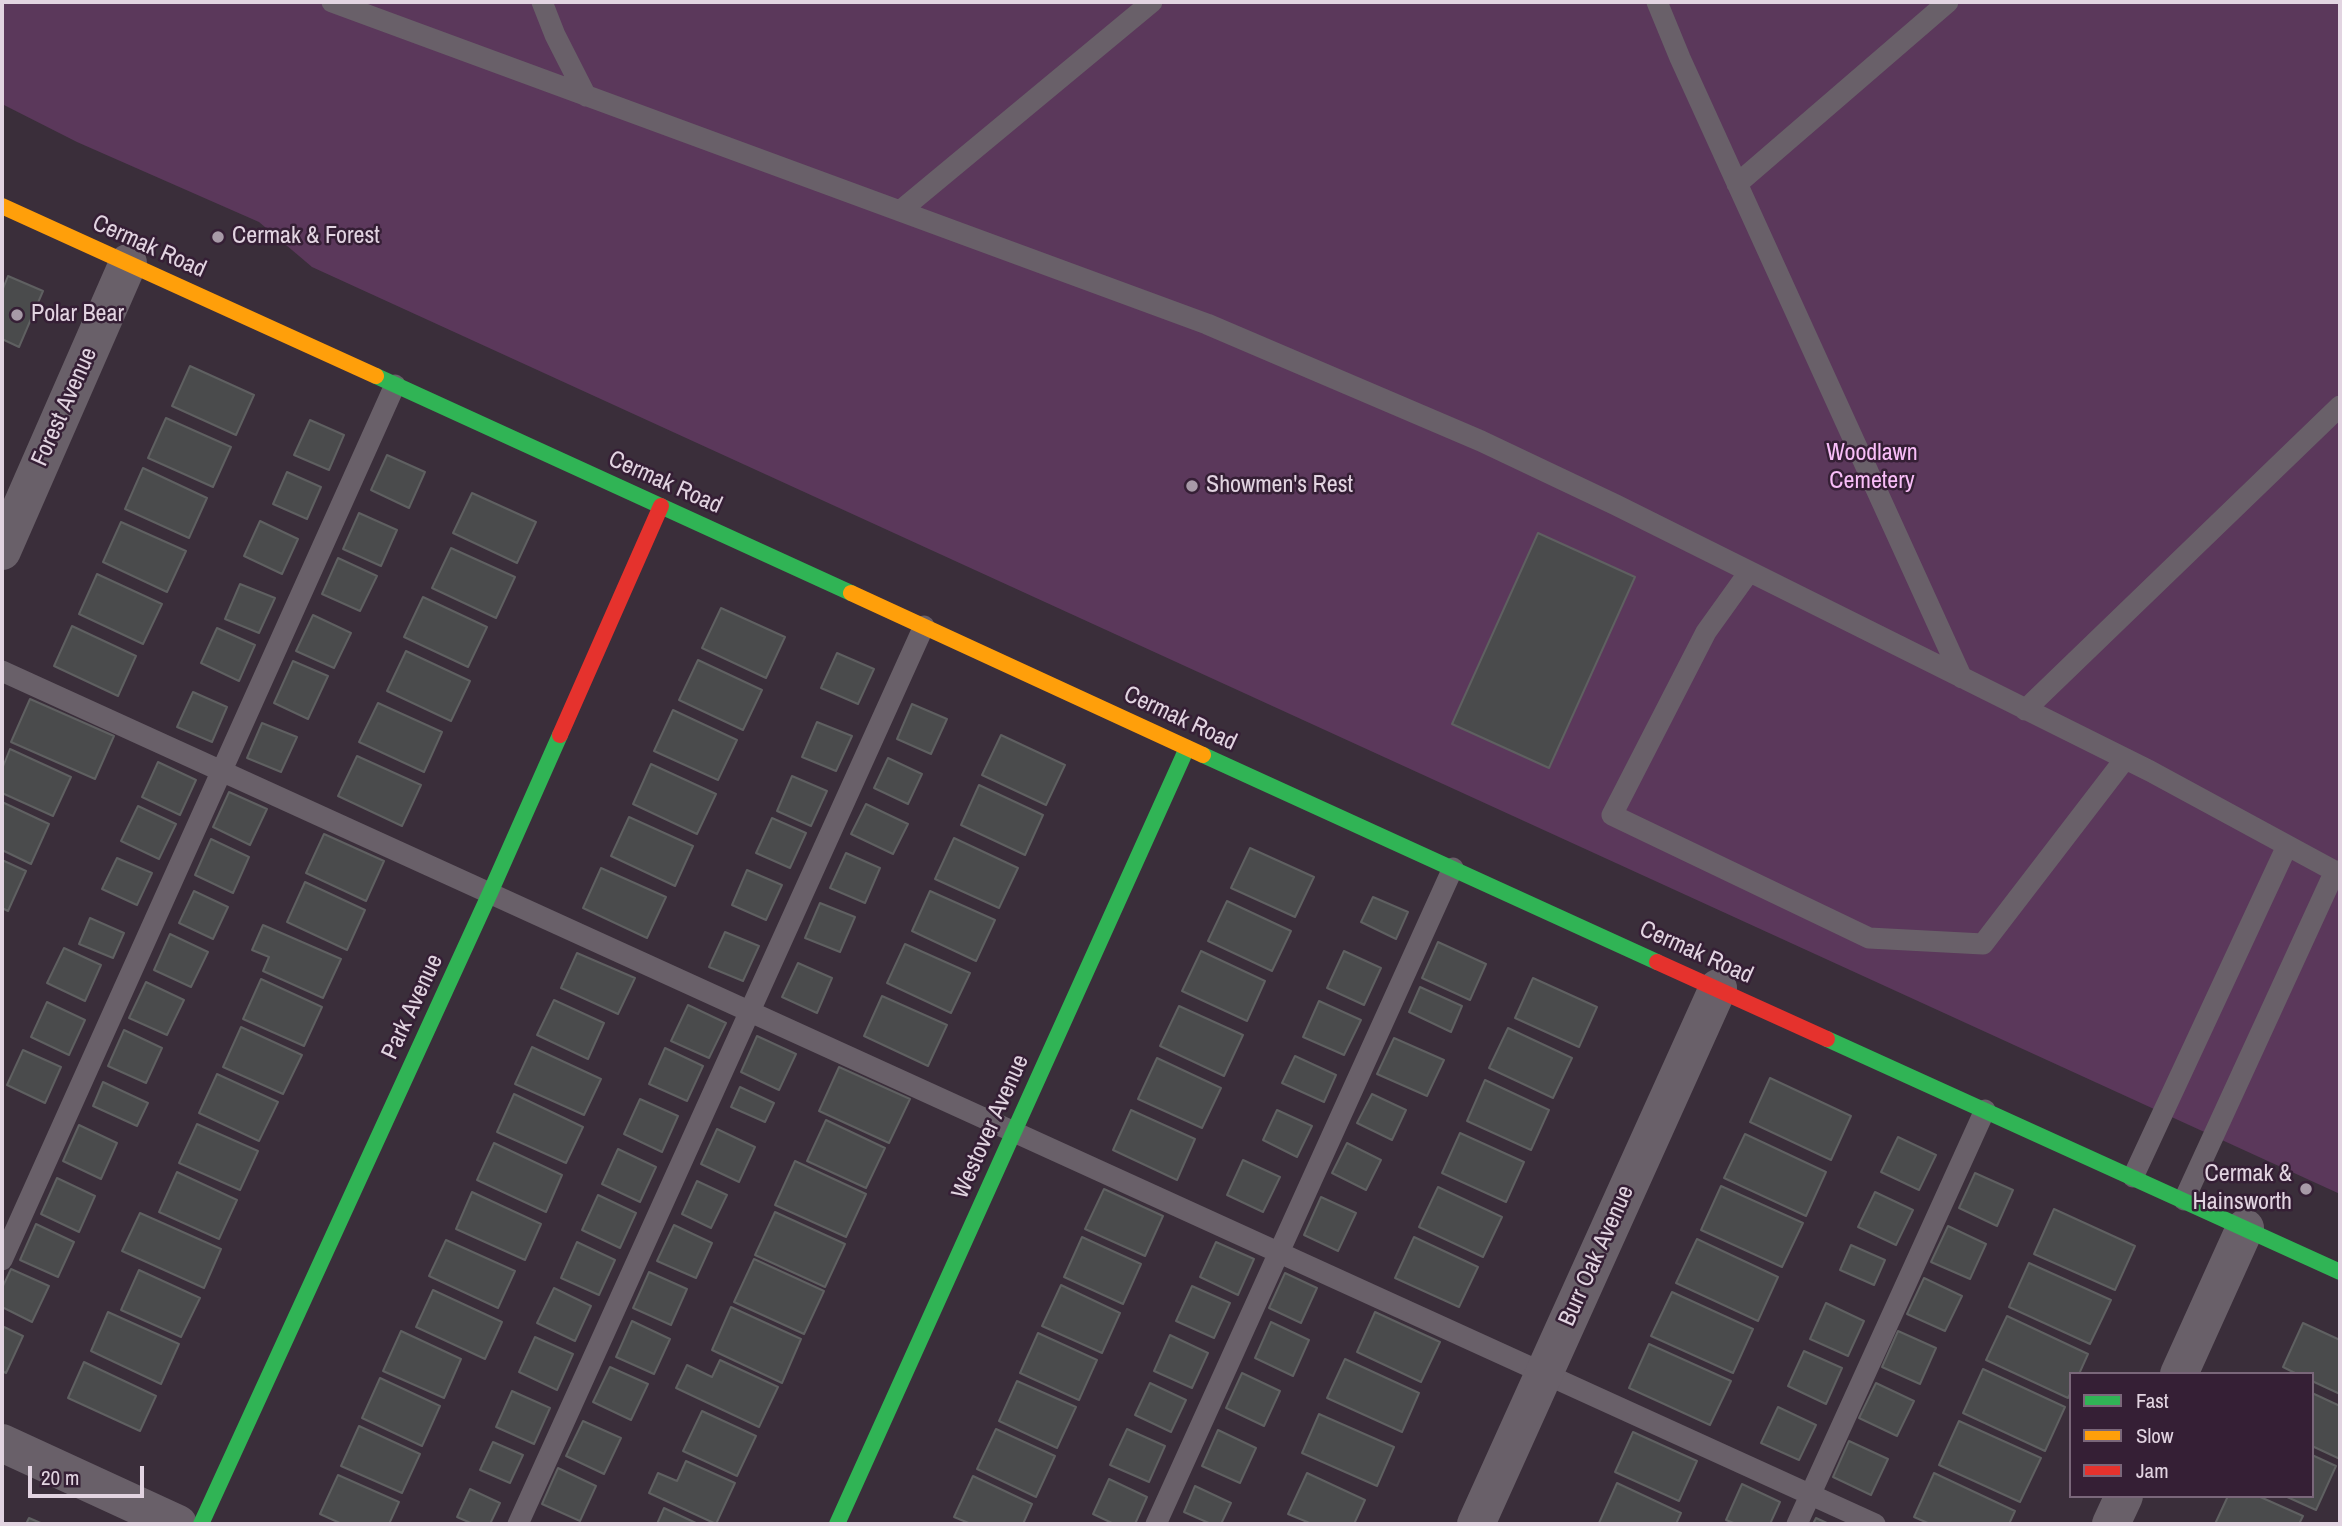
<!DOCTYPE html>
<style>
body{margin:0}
#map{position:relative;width:2342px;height:1526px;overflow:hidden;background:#3a2e3a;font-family:"Archivo Narrow",sans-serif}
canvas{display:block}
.frame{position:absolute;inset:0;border:4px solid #e2d4e1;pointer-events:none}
.legend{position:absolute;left:2069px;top:1372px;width:245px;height:126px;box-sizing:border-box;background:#351f35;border:2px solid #7a677a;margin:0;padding:9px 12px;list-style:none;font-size:21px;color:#e2d4e1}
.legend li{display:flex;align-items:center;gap:14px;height:35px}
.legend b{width:35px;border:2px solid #7a677a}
.scale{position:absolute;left:28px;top:1466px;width:116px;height:32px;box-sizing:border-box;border:4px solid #e2d4e1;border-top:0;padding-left:9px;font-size:21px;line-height:24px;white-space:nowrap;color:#e2d4e1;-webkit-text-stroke:5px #351f35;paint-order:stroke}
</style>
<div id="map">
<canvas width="2342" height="1526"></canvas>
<div class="frame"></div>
<ul class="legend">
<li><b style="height:9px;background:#30b455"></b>Fast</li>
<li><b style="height:9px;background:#ff9f0a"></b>Slow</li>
<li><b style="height:9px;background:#e5322d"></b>Jam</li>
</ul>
<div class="scale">20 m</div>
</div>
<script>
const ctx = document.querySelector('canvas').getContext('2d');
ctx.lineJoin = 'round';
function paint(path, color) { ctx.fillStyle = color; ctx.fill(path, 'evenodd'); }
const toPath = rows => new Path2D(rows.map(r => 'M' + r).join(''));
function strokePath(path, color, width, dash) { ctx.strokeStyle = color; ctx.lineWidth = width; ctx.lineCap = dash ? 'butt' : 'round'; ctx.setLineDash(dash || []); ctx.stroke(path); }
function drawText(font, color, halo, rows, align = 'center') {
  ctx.font = font + ' "Archivo Narrow",sans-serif'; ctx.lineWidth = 5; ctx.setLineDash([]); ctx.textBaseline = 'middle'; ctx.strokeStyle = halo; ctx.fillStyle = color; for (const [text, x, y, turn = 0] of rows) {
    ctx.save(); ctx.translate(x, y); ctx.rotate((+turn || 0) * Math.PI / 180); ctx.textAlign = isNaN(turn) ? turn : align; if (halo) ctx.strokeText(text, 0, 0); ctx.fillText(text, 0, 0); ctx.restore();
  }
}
const green = toPath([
 [2,2,2340,2,2340,1194,312,267,259,222,77,142,2,104]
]);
const building = toPath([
 [8,276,43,291,19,347,2,339,2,291,8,276],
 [190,366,254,395,236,435,172,406,190,366],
 [166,418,231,447,213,487,148,458,166,418],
 [310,420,344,435,329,470,294,455,310,420],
 [387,455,425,472,409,508,371,490,387,455],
 [143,468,207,498,189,538,125,509,143,468],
 [287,472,321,487,307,519,273,504,287,472],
 [472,493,536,522,517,563,453,533,472,493],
 [359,513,397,530,381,566,343,549,359,513],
 [260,521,298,539,282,574,244,556,260,521],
 [121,522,186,551,167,592,103,562,121,522],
 [1538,533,1635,577,1549,768,1452,724,1538,533],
 [451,548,515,577,496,618,432,588,451,548],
 [338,558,377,576,360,611,322,594,338,558],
 [97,574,162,604,143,644,79,614,97,574],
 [240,584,275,598,259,633,225,619,240,584],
 [423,597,487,627,468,667,404,637,423,597],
 [721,608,785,637,766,678,702,648,721,608],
 [313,615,351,633,334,668,296,651,313,615],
 [72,626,136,656,118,696,54,666,72,626],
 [217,628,255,645,239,681,201,663,217,628],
 [406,651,470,681,451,721,387,691,406,651],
 [837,653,874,669,858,704,821,688,837,653],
 [698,660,762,690,743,730,679,700,698,660],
 [293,661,328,676,308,719,274,703,293,661],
 [193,692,227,707,212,742,177,727,193,692],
 [30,699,114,736,95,779,11,742,30,699],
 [378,703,442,732,424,772,359,742,378,703],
 [912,704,947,719,931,754,897,739,912,704],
 [673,710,737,740,718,780,654,751,673,710],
 [817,722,852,736,836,771,802,757,817,722],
 [262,723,297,737,281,772,247,758,262,723],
 [1001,735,1065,765,1046,805,982,775,1001,735],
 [10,749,71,777,53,816,2,793,2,769,10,749],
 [357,756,421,785,402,826,338,796,357,756],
 [888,758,922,774,908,804,874,788,888,758],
 [158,762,196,780,180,815,142,797,158,762],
 [651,764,716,794,697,834,633,804,651,764],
 [792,776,827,791,811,826,777,811,792,776],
 [979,785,1043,815,1025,855,961,825,979,785],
 [229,792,267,809,250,845,213,827,229,792],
 [2,802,49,824,31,864,2,850,2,802],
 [866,804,908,824,893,854,851,834,866,804],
 [138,806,176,824,159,859,121,841,138,806],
 [629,817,693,846,675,886,611,856,629,817],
 [772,818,806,833,790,868,756,853,772,818],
 [324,834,384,861,366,901,306,873,324,834],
 [954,838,1018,868,999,908,935,879,954,838],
 [211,839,249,857,233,893,195,875,211,839],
 [1250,848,1314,877,1295,917,1231,888,1250,848],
 [846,853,880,868,865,903,830,888,846,853],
 [117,858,152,873,137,905,102,889,117,858],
 [2,860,26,871,8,911,2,908,2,860],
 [601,868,666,897,647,938,583,908,601,868],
 [747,870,782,885,766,920,732,905,747,870],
 [305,882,365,910,347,950,287,922,305,882],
 [194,891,228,907,213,939,179,923,194,891],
 [930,891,995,920,976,961,912,931,930,891],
 [1373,897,1408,912,1396,939,1361,922,1373,897],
 [1227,901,1291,931,1272,971,1208,941,1227,901],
 [820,903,855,917,840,952,805,938,820,903],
 [90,918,124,933,113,958,79,944,90,918],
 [263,925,341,959,323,998,263,971,269,957,252,950,263,925],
 [725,932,759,946,743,981,709,967,725,932],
 [170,934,208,952,191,987,154,970,170,934],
 [1438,942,1486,964,1470,1000,1422,978,1438,942],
 [905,944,970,973,951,1013,887,983,905,944],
 [64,948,101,965,85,1001,47,983,64,948],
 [1201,951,1265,981,1247,1021,1182,991,1201,951],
 [1344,951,1381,968,1364,1005,1327,988,1344,951],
 [577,953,635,978,618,1014,561,988,577,953],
 [798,963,832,978,817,1013,782,997,798,963],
 [1533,978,1597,1007,1579,1047,1515,1018,1533,978],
 [261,979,322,1007,304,1046,243,1019,261,979],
 [146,982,184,1000,167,1035,129,1018,146,982],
 [1420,987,1462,1006,1451,1032,1409,1012,1420,987],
 [882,996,947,1025,928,1066,864,1036,882,996],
 [554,1000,604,1023,588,1059,537,1035,554,1000],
 [1319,1001,1361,1020,1344,1055,1303,1037,1319,1001],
 [47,1002,85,1020,69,1055,31,1037,47,1002],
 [688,1005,726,1023,709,1058,671,1041,688,1005],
 [1179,1006,1243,1035,1224,1076,1160,1046,1179,1006],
 [241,1027,302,1055,283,1094,223,1067,241,1027],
 [1508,1028,1572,1058,1553,1098,1489,1068,1508,1028],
 [124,1030,162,1048,146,1083,108,1066,124,1030],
 [757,1036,796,1054,779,1090,741,1072,757,1036],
 [1394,1038,1444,1060,1427,1096,1377,1074,1394,1038],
 [532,1047,601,1079,584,1115,515,1084,532,1047],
 [665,1048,703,1066,687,1101,649,1084,665,1048],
 [23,1050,61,1067,45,1103,7,1085,23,1050],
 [1295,1056,1336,1075,1324,1102,1282,1083,1295,1056],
 [1157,1058,1221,1088,1202,1128,1138,1099,1157,1058],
 [839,1067,910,1099,889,1143,819,1111,839,1067],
 [217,1074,278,1102,259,1141,199,1113,217,1074],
 [1770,1078,1851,1116,1831,1160,1750,1122,1770,1078],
 [1485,1080,1549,1110,1531,1150,1467,1121,1485,1080],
 [103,1082,148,1103,137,1126,93,1106,103,1082],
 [740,1087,774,1103,765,1122,731,1107,740,1087],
 [514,1094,583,1127,566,1163,497,1132,514,1094],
 [1372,1094,1406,1110,1392,1140,1357,1123,1372,1094],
 [640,1099,678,1116,662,1152,624,1134,640,1099],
 [1131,1110,1195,1139,1177,1180,1113,1150,1131,1110],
 [1277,1110,1312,1126,1297,1157,1263,1140,1277,1110],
 [826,1120,885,1148,866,1188,807,1161,826,1120],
 [197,1124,258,1151,240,1190,179,1163,197,1124],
 [79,1125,117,1143,101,1179,63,1161,79,1125],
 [717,1129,755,1147,739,1182,701,1164,717,1129],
 [1460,1133,1524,1162,1506,1202,1442,1173,1460,1133],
 [1745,1134,1826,1172,1806,1216,1724,1178,1745,1134],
 [1898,1137,1936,1155,1919,1190,1881,1172,1898,1137],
 [494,1143,562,1175,546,1212,477,1180,494,1143],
 [1347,1143,1381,1160,1366,1190,1332,1173,1347,1143],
 [618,1149,656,1167,640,1202,602,1184,618,1149],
 [1243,1160,1280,1177,1263,1212,1227,1195,1243,1160],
 [795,1161,866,1194,846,1237,775,1205,795,1161],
 [177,1172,237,1200,219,1239,159,1212,177,1172],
 [1975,1173,2013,1190,1997,1226,1959,1208,1975,1173],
 [57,1178,95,1196,79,1232,41,1214,57,1178],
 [697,1181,727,1195,711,1228,682,1214,697,1181],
 [1721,1186,1803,1223,1782,1267,1701,1230,1721,1186],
 [1438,1187,1502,1217,1483,1257,1419,1227,1438,1187],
 [1104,1189,1163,1216,1145,1256,1085,1229,1104,1189],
 [472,1192,541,1224,525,1260,456,1229,472,1192],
 [1875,1192,1913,1210,1896,1245,1858,1227,1875,1192],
 [598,1195,636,1213,620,1248,582,1230,598,1195],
 [1321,1197,1356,1213,1338,1251,1304,1235,1321,1197],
 [2054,1209,2135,1246,2115,1290,2034,1254,2054,1209],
 [775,1212,845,1244,825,1287,755,1255,775,1212],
 [140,1213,221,1249,204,1288,122,1251,140,1213],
 [36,1224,74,1242,58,1277,20,1260,36,1224],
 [674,1225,712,1243,696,1278,657,1261,674,1225],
 [1948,1226,1986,1244,1970,1279,1931,1262,1948,1226],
 [1082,1237,1141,1264,1123,1304,1064,1277,1082,1237],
 [1414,1237,1478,1267,1459,1307,1395,1278,1414,1237],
 [1697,1239,1778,1277,1758,1321,1676,1283,1697,1239],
 [446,1240,515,1271,498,1308,429,1276,446,1240],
 [577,1242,615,1260,599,1295,561,1278,577,1242],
 [1216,1242,1254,1259,1238,1295,1200,1277,1216,1242],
 [1851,1245,1885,1260,1874,1285,1840,1270,1851,1245],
 [754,1259,824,1291,804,1334,734,1302,754,1259],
 [2029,1263,2111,1300,2090,1344,2009,1307,2029,1263],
 [11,1269,49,1286,32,1322,2,1307,2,1288,11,1269],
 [139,1270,200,1298,181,1337,121,1310,139,1270],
 [649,1272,687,1289,671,1325,633,1308,649,1272],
 [1285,1273,1317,1288,1301,1323,1269,1308,1285,1273],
 [1924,1278,1962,1296,1945,1331,1907,1314,1924,1278],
 [1061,1285,1120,1313,1102,1353,1042,1326,1061,1285],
 [1192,1286,1230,1303,1214,1338,1176,1321,1192,1286],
 [554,1288,591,1306,575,1341,537,1323,554,1288],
 [433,1290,502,1322,485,1359,416,1327,433,1290],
 [1672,1292,1753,1329,1733,1373,1651,1336,1672,1292],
 [1826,1303,1864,1321,1848,1356,1810,1339,1826,1303],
 [731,1307,801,1339,782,1383,712,1350,731,1307],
 [108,1312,179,1344,161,1384,91,1351,108,1312],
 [1375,1312,1440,1342,1421,1382,1357,1352,1375,1312],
 [2007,1316,2088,1354,2079,1374,2071,1374,2071,1392,2068,1398,1986,1360,2007,1316],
 [632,1321,670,1339,654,1374,616,1357,632,1321],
 [1271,1322,1309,1340,1293,1376,1255,1358,1271,1322],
 [2303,1323,2340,1340,2340,1394,2312,1381,2312,1374,2297,1374,2283,1367,2303,1323],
 [2,1326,23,1336,6,1373,2,1371,2,1326],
 [401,1331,461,1359,444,1398,383,1371,401,1331],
 [1898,1331,1936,1348,1920,1384,1882,1367,1898,1331],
 [1038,1333,1097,1360,1079,1400,1020,1373,1038,1333],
 [1170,1335,1208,1353,1192,1388,1154,1371,1170,1335],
 [535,1337,573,1354,557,1390,519,1372,535,1337],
 [1649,1344,1731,1381,1710,1425,1629,1388,1649,1344],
 [1804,1351,1842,1368,1826,1404,1788,1386,1804,1351],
 [1345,1359,1419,1393,1402,1432,1327,1398,1345,1359],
 [720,1360,778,1387,759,1427,676,1388,687,1365,712,1377,720,1360],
 [84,1362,156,1396,140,1431,68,1398,84,1362],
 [610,1367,648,1384,631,1420,593,1402,610,1367],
 [1983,1369,2065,1407,2045,1451,1963,1413,1983,1369],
 [1242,1373,1280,1391,1264,1426,1226,1408,1242,1373],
 [380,1378,440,1406,422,1446,362,1418,380,1378],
 [1017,1381,1076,1407,1057,1448,999,1421,1017,1381],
 [1150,1383,1186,1400,1171,1432,1135,1415,1150,1383],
 [1876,1383,1914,1401,1897,1436,1859,1418,1876,1383],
 [512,1391,550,1408,534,1444,496,1427,512,1391],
 [2312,1393,2340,1406,2340,1459,2312,1446,2312,1393],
 [1778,1407,1816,1425,1799,1460,1761,1443,1778,1407],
 [702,1411,756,1436,737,1476,683,1451,702,1411],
 [1319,1414,1394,1447,1377,1486,1302,1453,1319,1414],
 [583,1421,621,1438,604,1474,566,1456,583,1421],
 [1959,1421,2041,1458,2020,1502,1939,1465,1959,1421],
 [359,1426,420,1454,402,1493,341,1466,359,1426],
 [996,1429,1055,1456,1036,1497,977,1469,996,1429],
 [1127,1429,1165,1446,1149,1482,1110,1465,1127,1429],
 [1218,1430,1256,1448,1240,1483,1202,1466,1218,1430],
 [1633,1432,1697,1461,1679,1501,1615,1472,1633,1432],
 [1849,1441,1888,1459,1871,1495,1833,1477,1849,1441],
 [493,1442,523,1455,510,1483,480,1470,493,1442],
 [2312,1455,2336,1466,2316,1510,2285,1496,2312,1496,2312,1455],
 [686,1461,735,1483,716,1524,649,1493,658,1473,677,1481,686,1461],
 [558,1468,596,1486,580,1521,542,1504,558,1468],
 [1307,1473,1365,1500,1354,1524,1312,1524,1288,1514,1307,1473],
 [1934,1473,2015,1511,2009,1524,1930,1524,1914,1517,1934,1473],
 [338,1475,399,1502,389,1524,342,1524,320,1514,338,1475],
 [973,1476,1032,1504,1023,1524,971,1524,954,1517,973,1476],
 [1109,1479,1147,1497,1135,1524,1114,1524,1093,1514,1109,1479],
 [1617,1483,1681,1513,1676,1524,1599,1523,1617,1483],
 [1742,1484,1780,1502,1770,1524,1736,1524,1726,1520,1742,1484],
 [1195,1486,1231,1503,1221,1524,1211,1524,1184,1512,1195,1486],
 [470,1489,500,1503,490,1524,473,1524,457,1517,470,1489],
 [2228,1496,2258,1496,2303,1516,2299,1524,2215,1524,2228,1496],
 [664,1508,698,1524,657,1524,664,1508],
 [29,1518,43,1524,26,1524,29,1518],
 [1816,1518,1829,1524,1813,1524,1816,1518]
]);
const lane = toPath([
 [332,2,1207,324,1481,441,1616,505,2150,771,2340,874],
 [542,2,555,35,586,96],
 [1657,2,1680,58,1962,678],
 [1737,184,1948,2],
 [900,211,1152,2],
 [1749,572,1706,632,1612,815,1869,938,1983,944,2125,759],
 [2,671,1875,1524],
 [2025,710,2340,406],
 [2133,1177,2287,846],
 [2184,1200,2335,871,2340,871],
 [2,1260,395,385],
 [518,1524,924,626],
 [1156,1524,1453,868],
 [1797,1524,1985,1110]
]);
const street = toPath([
 [2,551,128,263],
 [2179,1374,2245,1228],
 [2,1443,178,1524],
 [1476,1524,1718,988],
 [2111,1524,2124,1496]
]);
const fast = toPath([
 [376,376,851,593],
 [1203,755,1657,962],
 [1827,1039,2340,1272],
 [201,1524,490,893,560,735],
 [837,1524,1187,748]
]);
const slow = toPath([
 [2,206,376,376],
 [851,593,1203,755]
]);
const jam = toPath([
 [560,735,661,506],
 [1657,962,1827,1039]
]);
const markers = [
 [218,237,7,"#a79aa7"],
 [17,315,7,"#a79aa7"],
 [1192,486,7,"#a79aa7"],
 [2306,1189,7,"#a79aa7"]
];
const poiNames = [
 ["Cermak & Forest",232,237],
 ["Polar Bear",31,315],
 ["Showmen's Rest",1206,486],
 ["Cermak &",2292,1175,"right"],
 ["Hainsworth",2292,1203,"right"]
];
const streetNames = [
 ["Cermak Road",149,247,24],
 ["Forest Avenue",65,407,-66],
 ["Cermak Road",665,483,24],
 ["Cermak Road",1180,719,25],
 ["Cermak Road",1696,953,24],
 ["Park Avenue",413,1007,-65],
 ["Westover Avenue",991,1127,-66],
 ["Burr Oak Avenue",1597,1256,-66]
];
const parkNames = [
 ["Woodlawn",1872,454],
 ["Cemetery",1872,482]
];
paint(green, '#5b385b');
paint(building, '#4a4b4c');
strokePath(building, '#5f6061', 2);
strokePath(lane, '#696069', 21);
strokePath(street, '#696069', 38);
strokePath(fast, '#30b455', 16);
strokePath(slow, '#ff9f0a', 16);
strokePath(jam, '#e5322d', 16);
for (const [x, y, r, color] of markers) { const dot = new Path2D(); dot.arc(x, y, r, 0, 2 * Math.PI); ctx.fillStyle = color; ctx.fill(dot); strokePath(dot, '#351f35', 2.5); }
drawText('24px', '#e2d4e1', '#351f35', poiNames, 'left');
drawText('24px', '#e2d4e1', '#351f35', streetNames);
drawText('24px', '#f9bef8', '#351f35', parkNames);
</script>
